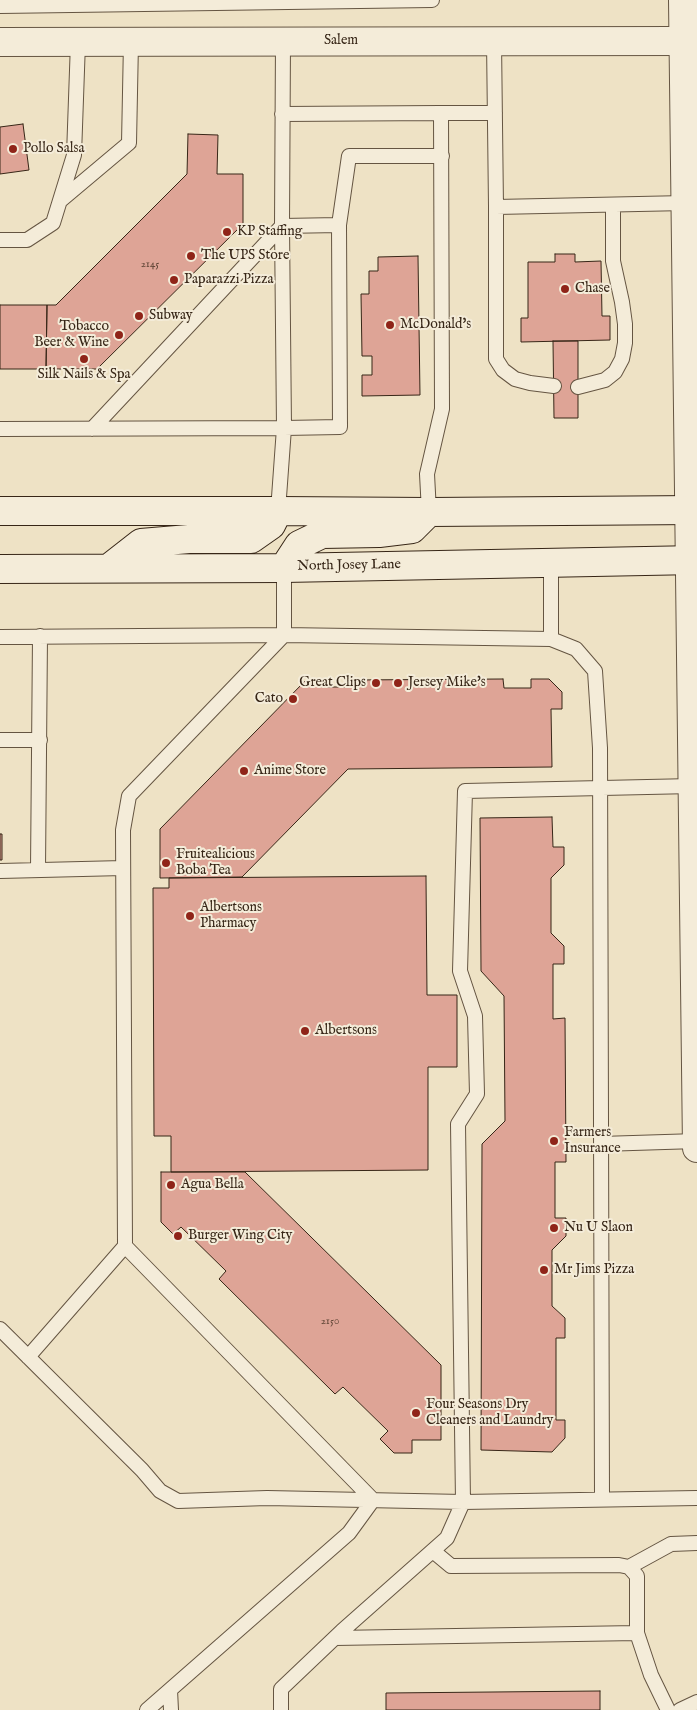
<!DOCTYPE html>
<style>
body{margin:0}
canvas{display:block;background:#eee2c5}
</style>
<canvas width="697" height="1710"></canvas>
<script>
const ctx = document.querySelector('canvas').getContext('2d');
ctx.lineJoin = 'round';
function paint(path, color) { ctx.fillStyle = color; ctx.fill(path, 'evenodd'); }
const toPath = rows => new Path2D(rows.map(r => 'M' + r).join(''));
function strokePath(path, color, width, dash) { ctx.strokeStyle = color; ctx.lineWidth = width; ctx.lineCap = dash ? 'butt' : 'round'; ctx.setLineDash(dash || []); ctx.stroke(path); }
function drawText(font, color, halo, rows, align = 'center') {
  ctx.font = font + ' "IM FELL English",serif'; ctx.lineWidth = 4; ctx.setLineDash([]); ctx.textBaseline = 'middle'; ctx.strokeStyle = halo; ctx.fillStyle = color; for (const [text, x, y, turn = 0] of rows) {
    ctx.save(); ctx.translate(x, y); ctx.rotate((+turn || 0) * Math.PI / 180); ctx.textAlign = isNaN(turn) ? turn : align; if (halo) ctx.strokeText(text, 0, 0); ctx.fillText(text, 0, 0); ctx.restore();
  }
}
const building = toPath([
 [23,124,29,170,0,174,0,127,23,124],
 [188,134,218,135,217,174,243,174,243,224,97,369,46,369,47,305,56,305,187,174,188,134],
 [555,254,575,254,575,262,601,261,602,316,610,316,610,340,521,342,521,318,528,318,528,262,555,262,555,254],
 [418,256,420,395,362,396,362,375,372,375,372,356,362,356,361,294,369,294,369,271,378,271,378,257,418,256],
 [0,305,47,305,46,369,0,369,0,305],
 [553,341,578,341,578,418,554,418,553,341],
 [503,679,504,688,531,688,531,679,549,679,562,692,562,709,551,709,552,767,348,769,242,877,160,878,160,829,305,681,327,680,327,687,353,687,353,680,503,679],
 [552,817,553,847,564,847,564,865,551,878,551,933,564,946,564,964,553,964,553,1019,565,1018,566,1162,555,1162,555,1218,566,1218,566,1236,552,1250,552,1306,565,1318,565,1338,556,1338,556,1420,565,1420,565,1438,552,1452,481,1450,482,1144,505,1121,504,996,481,971,480,818,552,817],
 [0,834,2,834,2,860,0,860,0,834],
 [426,876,427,995,457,995,457,1067,428,1067,428,1170,171,1172,171,1136,154,1136,153,888,169,888,169,878,426,876],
 [161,1172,245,1172,441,1365,441,1440,412,1440,412,1453,394,1453,380,1439,388,1431,343,1387,335,1394,219,1279,226,1271,181,1227,173,1234,161,1222,161,1172],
 [600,1691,600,1710,386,1710,386,1693,600,1691]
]);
const service = toPath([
 [0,6,432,0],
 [283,41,282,226,339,225,349,156,442,156],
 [494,41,496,207,686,203],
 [282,114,441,113],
 [60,201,129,143,131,42],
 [496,207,496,359,503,370,515,379,530,383,554,386],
 [282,226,284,428,340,427,339,225],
 [0,240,27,240,53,223,74,155,78,42],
 [578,387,605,380,615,372,622,359,625,343,625,324,622,302,613,261,613,205],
 [0,429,284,428,278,511],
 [92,429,282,226],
 [429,512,427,474,442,409,441,113,495,113],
 [0,637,284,635,551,639,551,562],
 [551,639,576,649,595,671,600,748,602,1499],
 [0,740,40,740],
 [38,869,40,636],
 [0,871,123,868],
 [601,1144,697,1141],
 [125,1246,123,830,129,796,284,635,284,568],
 [0,1329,142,1470,160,1491,178,1501,267,1498,463,1502,697,1498],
 [28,1357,125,1246,373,1500,349,1533,147,1710],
 [433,1551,451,1566,619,1565,629,1567,637,1576,637,1633,651,1675,668,1710],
 [629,1567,671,1544,697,1543],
 [335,1638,637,1633],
 [170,1690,171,1710],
 [281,1710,281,1689,342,1631,447,1538,463,1502,458,1124,477,1094,475,1016,460,971,465,791,693,786],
 [680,1710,697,1702]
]);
const minor = toPath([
 [0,42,683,41]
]);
const tertiary = toPath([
 [683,0,697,1148]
]);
const secondary = toPath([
 [0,511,278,511,429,512,697,510],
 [109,568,141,543,189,539,251,539,271,525,278,511],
 [284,568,299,545,322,534,379,533,412,529,426,515],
 [0,569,284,568,697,560]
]);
const markers = [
 [13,149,5,"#8f2418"],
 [227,232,5,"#8f2418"],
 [191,256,5,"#8f2418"],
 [174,280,5,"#8f2418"],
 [565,289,5,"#8f2418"],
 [139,316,5,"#8f2418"],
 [390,325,5,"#8f2418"],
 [119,335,5,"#8f2418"],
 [84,359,5,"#8f2418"],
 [376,683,5,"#8f2418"],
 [398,683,5,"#8f2418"],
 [293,699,5,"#8f2418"],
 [244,771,5,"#8f2418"],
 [166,863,5,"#8f2418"],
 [190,916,5,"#8f2418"],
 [305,1031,5,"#8f2418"],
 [554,1141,5,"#8f2418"],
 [171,1185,5,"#8f2418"],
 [554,1228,5,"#8f2418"],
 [178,1236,5,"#8f2418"],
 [544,1270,5,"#8f2418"],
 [416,1413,5,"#8f2418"]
];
const numberNames = [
 ["2145",150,265],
 ["2150",330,1322]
];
const streetNames = [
 ["Salem",341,41],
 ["North Josey Lane",349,566,-1]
];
const poiNames = [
 ["Pollo Salsa",23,149],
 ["KP Staffing",237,232],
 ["The UPS Store",201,256],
 ["Paparazzi Pizza",184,280],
 ["Chase",575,289],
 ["Subway",149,316],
 ["McDonald's",400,325],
 ["Tobacco",109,327,"right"],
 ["Beer & Wine",109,343,"right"],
 ["Silk Nails & Spa",84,375,"center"],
 ["Great Clips",366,683,"right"],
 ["Jersey Mike's",408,683],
 ["Cato",283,699,"right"],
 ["Anime Store",254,771],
 ["Fruitealicious",176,855],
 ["Boba Tea",176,871],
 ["Albertsons",200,908],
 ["Pharmacy",200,924],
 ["Albertsons",315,1031],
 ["Farmers",564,1133],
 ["Insurance",564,1149],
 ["Agua Bella",181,1185],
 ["Nu U Slaon",564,1228],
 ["Burger Wing City",188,1236],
 ["Mr Jims Pizza",554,1270],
 ["Four Seasons Dry",426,1405],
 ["Cleaners and Laundry",426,1421]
];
paint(building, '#dea496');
strokePath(building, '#372617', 1);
strokePath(service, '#655542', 16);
strokePath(minor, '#655542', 30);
strokePath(tertiary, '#655542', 30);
strokePath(secondary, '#372617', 30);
strokePath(service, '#f4ecd9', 14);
strokePath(minor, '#f4ecd9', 28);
strokePath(tertiary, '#f4ecd9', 28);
strokePath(secondary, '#f4ecd9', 28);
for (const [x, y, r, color] of markers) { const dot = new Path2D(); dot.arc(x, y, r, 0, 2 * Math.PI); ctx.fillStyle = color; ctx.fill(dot); strokePath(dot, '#f4ecd9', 2); }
drawText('11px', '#614637', null, numberNames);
drawText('14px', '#372617', '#f4ecd9', streetNames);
drawText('14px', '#372617', '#f4ecd9', poiNames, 'left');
</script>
